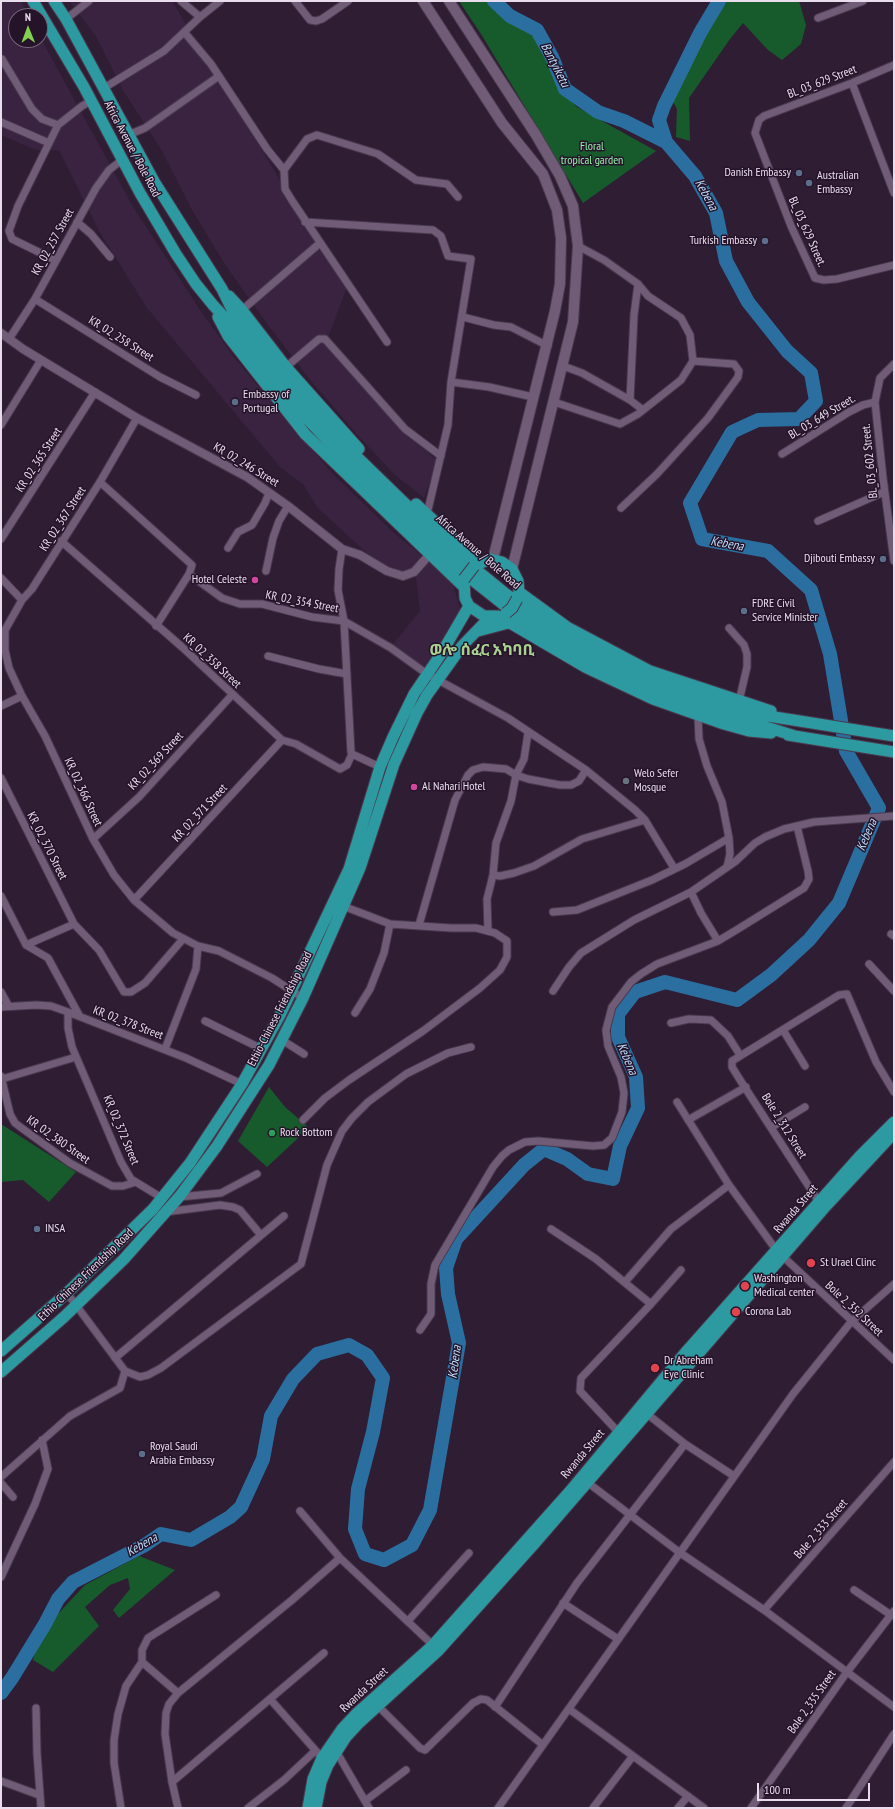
<!DOCTYPE html>
<meta charset="utf-8">
<style>
body{margin:0}
#map{position:relative;width:895px;height:1809px;overflow:hidden;background:#2f1d34;font-family:"PT Sans Narrow",sans-serif}
canvas{display:block}
.frame{position:absolute;inset:0;border:2px solid #e9dded;pointer-events:none}
.north{position:absolute;left:8px;top:8px;width:40px;height:40px;box-sizing:border-box;background:#25132a;border:1px solid #736478;border-radius:50%;rotate:359deg;font-size:11px;font-weight:700;line-height:16px;text-align:center;color:#e9dded}
.north::after{content:'';display:block;margin:auto;width:14px;height:18px;background:#84cf4d;clip-path:polygon(50% 0,100% 100%,50% 72%,0 100%)}
.scale{position:absolute;left:757px;top:1783px;width:113px;height:18px;box-sizing:border-box;border:2px solid #e9dded;border-top:0;padding-left:5px;font-size:12px;line-height:14px;white-space:nowrap;color:#e9dded;-webkit-text-stroke:3px #25132a;paint-order:stroke}
</style>
<div id="map">
<canvas width="895" height="1809"></canvas>
<div class="frame"></div>
<div class="north">N</div>
<div class="scale">100 m</div>
</div>
<script>
const ctx = document.querySelector('canvas').getContext('2d');
ctx.lineJoin = 'round';
function paint(path, color) { ctx.fillStyle = color; ctx.fill(path, 'evenodd'); }
const toPath = rows => new Path2D(rows.map(r => 'M' + r).join(''));
function strokePath(path, color, width, dash) { ctx.strokeStyle = color; ctx.lineWidth = width; ctx.lineCap = dash ? 'butt' : 'round'; ctx.setLineDash(dash || []); ctx.stroke(path); }
function drawText(font, color, halo, rows, align = 'center') {
  ctx.font = font + ' "PT Sans Narrow","Noto Sans Ethiopic",sans-serif'; ctx.lineWidth = 3; ctx.setLineDash([]); ctx.textBaseline = 'middle'; ctx.strokeStyle = halo; ctx.fillStyle = color; for (const [text, x, y, turn = 0] of rows) {
    ctx.save(); ctx.translate(x, y); ctx.rotate((+turn || 0) * Math.PI / 180); ctx.textAlign = isNaN(turn) ? turn : align; if (halo) ctx.strokeText(text, 0, 0); ctx.fillText(text, 0, 0); ctx.restore();
  }
}
const built = toPath([
 [1,1,21,1,29,16,16,16,16,40,40,40,40,37,132,205,198,307,236,360,333,474,392,531,452,581,462,616,424,667,393,644,420,611,416,577,374,560,317,507,304,485,280,467,147,308,99,231,59,150,36,150,1,135],
 [69,1,172,1,278,177,348,285,325,345,406,428,437,462,424,498,395,475,362,440,311,381,268,325,226,266,192,210,162,151,124,92,96,36]
]);
const green = toPath([
 [459,1,490,1,534,34,561,91,577,107,656,151,583,203,481,34],
 [726,1,799,1,806,25,801,44,782,60,768,50,743,23,730,39,689,98,690,141,676,137,677,109,672,100,697,50],
 [269,1087,285,1107,307,1126,296,1140,267,1167,238,1141],
 [1,1124,76,1172,49,1202,23,1180,1,1182],
 [139,1556,175,1570,119,1618,113,1610,130,1589,128,1578,110,1585,85,1607,99,1626,53,1672,33,1660,40,1633,85,1585]
]);
const river = toPath([
 [494,1,510,16,537,30,552,57,565,89,598,112,624,121,666,142],
 [1,1693,12,1678,45,1624,58,1599,73,1582,145,1545,161,1534,191,1540,230,1517,241,1507,263,1459,271,1416,293,1379,317,1354,349,1345,367,1355,383,1378,373,1432,358,1489,355,1529,365,1554,384,1560,412,1545,430,1510,459,1343,448,1294,446,1268,456,1239,524,1165,544,1149,567,1159,588,1174,613,1179,620,1146,638,1108,636,1077,618,1037,618,1014,635,992,665,982,737,1000,771,975,809,940,839,903,879,808,846,751,830,654,811,590,768,551,702,539,690,503,732,432,758,420,799,419,816,401,811,373,787,351,748,302,726,261,716,213,695,176,666,142,659,120,664,106,700,33,719,1]
]);
const minor = toPath([
 [181,1,200,17],
 [295,1,310,20,316,21,322,19,348,1],
 [818,18,863,1],
 [66,19,89,1],
 [185,33,211,64,267,149,284,170,285,189,293,202,387,342],
 [2,59,32,109,42,119,58,125],
 [894,65,852,83,764,116,759,120,755,133,791,226,815,278,824,280,837,279,894,265],
 [852,83,894,193],
 [104,88,164,51,200,17,220,1],
 [1,122,49,143],
 [128,135,145,128,219,76],
 [284,170,307,139,317,135,378,154,416,180,447,184,458,197],
 [77,222,91,234,110,257],
 [305,222,433,230,441,236,448,256,471,259,451,382,448,425,427,514],
 [55,260,12,239,9,231,18,206,58,125,82,106,91,101],
 [35,299,160,377,196,395],
 [242,310,320,243],
 [463,317,494,325,511,327,548,346],
 [9,339,35,299,96,188,109,170,122,160],
 [894,364,880,378,875,402,883,478,894,561],
 [563,366,582,373,630,400,643,410],
 [286,367,319,339,325,339,405,429,441,456],
 [451,382,489,387,533,397],
 [630,400,634,315,638,284],
 [554,402,620,424,638,414,681,380,693,361,690,335,681,318,648,296,638,284,604,260,578,246],
 [137,418,100,482,32,589,22,600,5,630,5,650,9,668,22,696,45,736,93,839,114,875,134,900,173,933,198,946,219,951,272,978,303,998],
 [1,425,41,360],
 [782,454,849,412,863,405,875,402],
 [100,482,192,565,189,574,156,626],
 [621,508,657,474,708,418,738,377,739,371,734,364,693,361],
 [818,521,884,492],
 [1,539,95,392],
 [61,541,182,647,282,740,296,744,340,769,347,765,352,754],
 [228,548,238,532,252,525,265,503,269,493],
 [342,549,339,569,338,590,344,621,351,752,352,754,380,767],
 [266,571,273,538,279,521,288,506],
 [189,574,222,598,240,604,262,604,312,617,344,621,391,648,427,674,508,718,586,770,635,810,645,820,674,868],
 [1,578,22,600],
 [729,628,744,645,747,654,747,667,739,701],
 [268,656,319,669,347,674],
 [1,706,22,696],
 [698,715,699,739,707,766,722,802,729,838,730,854,727,867],
 [1,778,74,924,99,950,124,992,131,992,145,983,183,939],
 [93,839,139,797,232,695],
 [493,875,500,876,514,873,534,866,582,839,645,820],
 [691,892,701,913,718,941],
 [1,896,26,945,48,958,79,1015],
 [134,900,282,740],
 [553,912,577,910,652,880,685,864,729,838],
 [419,925,455,800,468,775,473,770,483,767,506,769,516,775,528,779,560,785,571,785,579,781,586,770],
 [488,931,487,899,493,875,496,843,511,801,516,775,524,759,528,733],
 [891,934,894,936],
 [26,945,74,924],
 [869,964,894,991],
 [553,991,569,967,581,953,634,920,691,892,736,861,755,843,765,837,784,829,814,822,894,816],
 [1,992,8,1005],
 [1,1007,36,1005,51,1006,68,1012,186,1058,242,1084],
 [68,1012,68,1028,72,1047,121,1162,131,1179,162,1198],
 [355,1013,370,989,384,953,390,924],
 [205,1021,262,1049],
 [671,1023,689,1019,711,1020,728,1036,740,1055],
 [783,1030,805,1066],
 [282,1040,304,1054],
 [165,1049,196,969,198,946],
 [1,1076,10,1114,15,1123,23,1129,70,1163,112,1186,123,1186,136,1182],
 [2,1079,76,1057],
 [677,1102,729,1185,777,1251,894,1360],
 [303,1120,325,1098,349,1080,423,1031,480,988,500,970,507,957,507,941,495,933,476,928,451,928,390,924,343,906],
 [688,1120,746,1087],
 [772,1127,805,1107],
 [179,1197,221,1193,257,1174],
 [819,1202,742,1083,732,1067,732,1061,839,995,847,994,876,1062,894,1092],
 [165,1212,220,1205,233,1207,240,1210,260,1234],
 [551,1229,596,1259,651,1304,581,1378,580,1391,621,1435],
 [625,1282,671,1229,729,1185],
 [67,1293,125,1371,140,1377,148,1375,161,1368,301,1264,327,1165,342,1131,352,1118,368,1102,406,1074,448,1053,471,1047],
 [651,1304,681,1270],
 [420,1330,431,1314,431,1284,435,1265,493,1167,502,1156,509,1150,525,1142,538,1141,593,1146,604,1145,612,1138,622,1112,624,1093,621,1077,608,1046,606,1030,612,1007,631,982,641,974,657,964,718,941,738,929,804,888,809,879,808,871,797,826],
 [115,1358,284,1216],
 [646,1413,685,1444,734,1476],
 [1,1477,70,1416,120,1388,125,1371],
 [587,1482,679,1552,764,1610,894,1707],
 [1,1483,13,1497],
 [300,1511,340,1558,436,1648],
 [1,1577,35,1504,48,1469,42,1440],
 [854,1590,891,1615],
 [563,1603,618,1639],
 [764,1610,894,1462],
 [408,1621,469,1553],
 [142,1662,142,1650,148,1638,216,1595],
 [270,1699,324,1760],
 [378,1706,420,1748,425,1750,473,1703,481,1699,487,1700,543,1745],
 [495,1707,577,1583,685,1444],
 [36,1708,37,1753,41,1808],
 [569,1709,704,1808],
 [336,1751,369,1808],
 [1,1781,39,1795],
 [172,1782,324,1653],
 [365,1801,406,1770],
 [121,1808,114,1763,114,1740,118,1714,126,1686,142,1662,178,1693],
 [178,1808,172,1782,165,1734,166,1713,169,1704,178,1693,292,1600,340,1558],
 [248,1808,284,1780,315,1751],
 [498,1808,793,1394,851,1322,894,1284],
 [593,1808,633,1756],
 [678,1808,688,1796],
 [751,1808,847,1672,894,1611],
 [846,1808,894,1734]
]);
const tertiary = toPath([
 [1,333,23,349,137,418,247,477,288,506,342,549,360,555,387,571,403,576,414,572,430,554]
]);
const secondary = toPath([
 [423,1,502,123,543,174,557,210,561,238,560,284,555,311,493,559],
 [449,1,536,135,560,176,573,206,575,223,578,246,573,322,512,569]
]);
const primary = toPath([
 [33,1,84,87,140,193,176,254,196,284,213,305,236,330,272,378,294,405,365,480,466,575,519,617,559,643,621,676,679,700,795,736],
 [54,1,66,19,155,183,222,289,239,324,320,421,457,554,506,594,558,632,610,661,660,684,749,713,894,736],
 [229,296,242,310,286,367,359,449],
 [218,317,228,336,305,434,463,586],
 [416,504,472,556,477,564],
 [474,566,490,559,502,562,512,569,518,581,519,592,517,598],
 [464,580,465,598,469,606,484,616,495,616],
 [519,592,567,627,650,671,771,711],
 [498,616,585,667,653,699,724,724,749,731,771,733],
 [478,631,508,623],
 [788,735,894,752],
 [1,1351,67,1293,153,1209,190,1163,242,1084,281,1013,349,869,380,767,393,737,414,694,441,654,469,606],
 [1,1372,64,1317,124,1259,179,1197,217,1146,269,1065,303,998,360,868,394,764,417,713,427,695,462,646,490,617],
 [308,1808,313,1779,322,1758,342,1729,357,1713,433,1645,571,1490,685,1353,819,1202,860,1156,894,1122],
 [316,1808,321,1782,328,1765,346,1737,358,1724,438,1651,535,1543,826,1206,894,1133]
]);
const primaryBridge = toPath([
 [464,579,474,566],
 [506,613,512,608,517,599]
]);
const markers = [
 [799,173,4,"#5c6f8a"],
 [809,183,4,"#5c6f8a"],
 [765,241,4,"#5c6f8a"],
 [235,402,4,"#5c6f8a"],
 [883,559,4,"#5c6f8a"],
 [255,580,4,"#d1479c"],
 [744,611,4,"#5c6f8a"],
 [626,781,4,"#6b7280"],
 [414,787,4,"#d1479c"],
 [272,1133,4,"#2e9e5b"],
 [37,1229,4,"#5c6f8a"],
 [811,1263,5,"#e0444e"],
 [745,1286,5,"#e0444e"],
 [736,1312,5,"#e0444e"],
 [655,1368,5,"#e0444e"],
 [142,1454,4,"#5c6f8a"]
];
const streetNames = [
 ["BL_03_629 Street",822,82,-21],
 ["Africa Avenue / Bole Road",132,149,62],
 ["BL_03_629 Street.",807,232,66],
 ["KR_02_257 Street",53,242,-61],
 ["KR_02_258 Street",121,339,32],
 ["BL_03_649 Street.",822,417,-31],
 ["KR_02_365 Street",39,460,-57],
 ["BL_03_602 Street.",870,461,-96],
 ["KR_02_246 Street",246,465,31],
 ["KR_02_367 Street",63,519,-57],
 ["Africa Avenue / Bole Road",478,552,41],
 ["KR_02_354 Street",302,602,11],
 ["KR_02_358 Street",212,661,43],
 ["KR_02_369 Street",156,761,-47],
 ["KR_02_366 Street",83,792,65],
 ["KR_02_371 Street",200,813,-47],
 ["KR_02_370 Street",47,846,63],
 ["Ethio-Chinese Friendship Road",280,1009,-63],
 ["KR_02_378 Street",128,1023,21],
 ["Bole 2_312 Street",784,1126,58],
 ["KR_02_372 Street",121,1130,67],
 ["KR_02_380 Street",58,1140,35],
 ["Rwanda Street",796,1209,-49],
 ["Ethio-Chinese Friendship Road",86,1275,-44],
 ["Bole 2_352 Street",854,1309,43],
 ["Rwanda Street",583,1454,-50],
 ["Bole 2_333 Street",821,1529,-49],
 ["Rwanda Street",364,1690,-43],
 ["Bole 2_335 Street",812,1702,-55]
];
const parkNames = [
 ["Floral",592,147],
 ["tropical garden",592,161]
];
const poiNames = [
 ["Danish Embassy",791,173,"right"],
 ["Australian",817,176],
 ["Embassy",817,190],
 ["Turkish Embassy",757,241,"right"],
 ["Embassy of",243,395],
 ["Portugal",243,409],
 ["Djibouti Embassy",875,559,"right"],
 ["Hotel Celeste",247,580,"right"],
 ["FDRE Civil",752,604],
 ["Service Minister",752,618],
 ["Welo Sefer",634,774],
 ["Mosque",634,788],
 ["Al Nahari Hotel",422,787],
 ["Rock Bottom",280,1133],
 ["INSA",45,1229],
 ["St Urael Clinc",820,1263],
 ["Washington",754,1279],
 ["Medical center",754,1293],
 ["Corona Lab",745,1312],
 ["Dr Abreham",664,1361],
 ["Eye Clinic",664,1375],
 ["Royal Saudi",150,1447],
 ["Arabia Embassy",150,1461]
];
const waterNames = [
 ["Bantyiketu",555,65,63],
 ["Kebena",706,195,61],
 ["Kebena",727,544,10],
 ["Kebena",867,835,-67],
 ["Kebena",627,1059,67],
 ["Kebena",455,1362,-82],
 ["Kebena",142,1545,-30]
];
const districtNames = [
 ["ወሎ ሰፈር አካባቢ",482,650]
];
paint(built, '#3a2341');
paint(green, '#175b2c');
strokePath(river, '#2b6fa1', 14);
strokePath(minor, '#493a4e', 9);
strokePath(tertiary, '#493a4e', 10);
strokePath(secondary, '#493a4e', 12);
strokePath(primary, '#493a4e', 13);
strokePath(minor, '#715c78', 7);
strokePath(tertiary, '#715c78', 8);
strokePath(secondary, '#715c78', 10);
strokePath(primary, '#2d99a0', 11);
strokePath(primaryBridge, '#493a4e', 13, []);
strokePath(primaryBridge, '#2d99a0', 11);
for (const [x, y, r, color] of markers) { const dot = new Path2D(); dot.arc(x, y, r, 0, 2 * Math.PI); ctx.fillStyle = color; ctx.fill(dot); strokePath(dot, '#25132a', 1.5); }
drawText('12px', '#e9dded', '#25132a', streetNames);
drawText('12px', '#95f2a9', '#25132a', parkNames);
drawText('12px', '#e9dded', '#25132a', poiNames, 'left');
drawText('italic 13px', '#badcf8', '#25132a', waterNames);
drawText('bold 16px', '#a8d18f', '#25132a', districtNames);
</script>
